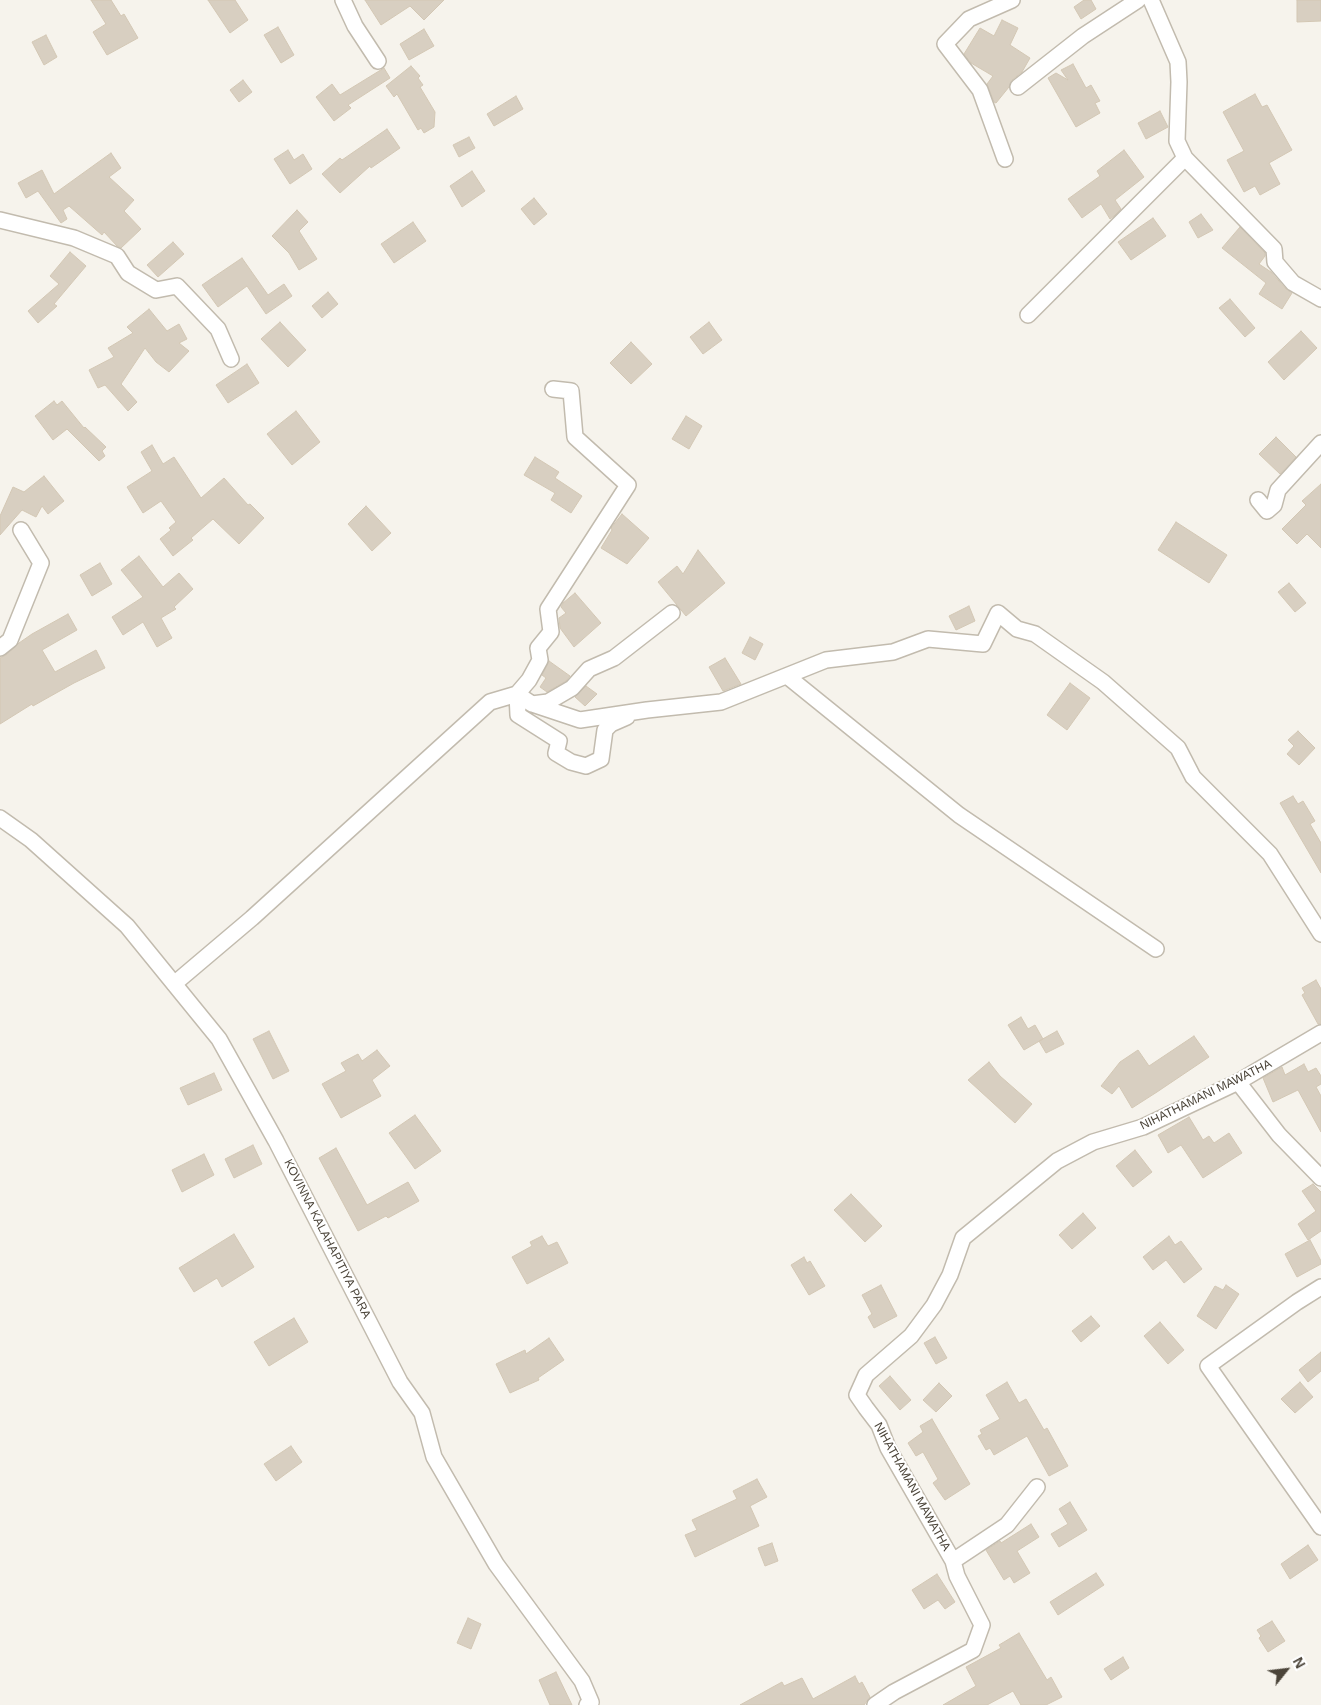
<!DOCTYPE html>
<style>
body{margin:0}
#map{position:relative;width:1321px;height:1705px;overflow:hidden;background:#f6f3ec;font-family:Helvetica,sans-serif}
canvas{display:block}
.north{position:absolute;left:1261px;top:1645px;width:50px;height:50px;-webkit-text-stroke:4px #fff;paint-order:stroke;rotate:61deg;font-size:14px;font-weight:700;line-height:20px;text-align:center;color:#4b4439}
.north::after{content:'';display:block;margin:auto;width:18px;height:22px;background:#4b4439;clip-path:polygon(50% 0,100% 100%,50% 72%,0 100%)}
</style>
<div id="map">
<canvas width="1321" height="1705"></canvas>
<div class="north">N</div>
</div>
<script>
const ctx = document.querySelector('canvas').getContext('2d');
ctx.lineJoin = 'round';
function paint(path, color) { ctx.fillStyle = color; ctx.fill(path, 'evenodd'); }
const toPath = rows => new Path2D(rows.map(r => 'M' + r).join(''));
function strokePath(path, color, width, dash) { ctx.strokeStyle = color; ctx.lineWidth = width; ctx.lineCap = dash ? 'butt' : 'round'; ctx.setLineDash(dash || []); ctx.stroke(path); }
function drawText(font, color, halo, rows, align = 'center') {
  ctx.font = font + ' Helvetica,sans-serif'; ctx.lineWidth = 4; ctx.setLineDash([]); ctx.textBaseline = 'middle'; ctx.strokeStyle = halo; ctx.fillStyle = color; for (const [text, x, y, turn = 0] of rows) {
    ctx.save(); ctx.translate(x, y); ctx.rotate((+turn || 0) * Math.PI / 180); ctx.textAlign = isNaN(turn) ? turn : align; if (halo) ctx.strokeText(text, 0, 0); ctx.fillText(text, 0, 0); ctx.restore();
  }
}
const building = toPath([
 [91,0,111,0,121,16,124,14,138,38,107,55,93,32,106,24,91,0],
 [208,0,235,0,248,20,230,33,208,0],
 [365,0,444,0,424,20,410,6,381,25,365,0],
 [1084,0,1091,0,1096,9,1081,19,1074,7,1084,0],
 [1297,0,1321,0,1321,21,1297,22,1297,0],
 [1002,20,1018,28,1010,45,1030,58,1022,72,1012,80,1009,87,996,103,994,102,987,84,993,76,971,63,964,54,980,28,994,36,1002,20],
 [278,27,294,55,281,63,264,35,278,27],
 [424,29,434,46,409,60,400,44,424,29],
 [46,35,57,57,44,65,32,42,46,35],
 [1073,64,1086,88,1091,85,1100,101,1095,103,1100,113,1076,127,1048,78,1056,73,1068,80,1061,70,1073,64],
 [411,66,420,76,418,78,423,85,420,87,435,112,434,127,424,133,421,128,418,130,397,94,394,97,386,86,411,66],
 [384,68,390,78,348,105,351,108,334,121,316,97,332,84,340,95,384,68],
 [243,80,252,92,239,102,230,90,243,80],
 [1255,94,1262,107,1267,105,1292,150,1269,163,1280,184,1260,195,1255,186,1244,192,1227,160,1244,151,1223,112,1255,94],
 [516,96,523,109,494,126,487,114,516,96],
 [1160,111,1168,127,1146,139,1138,123,1160,111],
 [387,129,400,148,371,168,370,166,340,193,322,174,340,158,342,160,387,129],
 [469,137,475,148,459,157,453,145,469,137],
 [288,150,294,160,303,154,312,169,290,184,274,159,288,150],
 [1124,150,1144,177,1115,200,1121,209,1114,216,1110,219,1101,204,1082,218,1068,199,1100,176,1097,171,1124,150],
 [111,153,121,168,109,177,134,200,124,211,141,229,121,248,117,246,104,232,102,235,69,206,63,210,67,219,61,223,38,191,26,198,18,183,42,170,54,194,111,153],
 [472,171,485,191,462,207,450,186,472,171],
 [534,198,547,214,534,225,521,209,534,198],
 [297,210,308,222,299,231,317,259,299,270,289,253,272,236,297,210],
 [1201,214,1213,230,1198,238,1189,222,1201,214],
 [1153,218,1166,236,1131,260,1118,242,1153,218],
 [413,222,426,241,394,263,381,244,413,222],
 [1240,227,1265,253,1265,256,1259,264,1271,272,1286,289,1292,293,1282,309,1259,294,1266,283,1222,248,1240,227],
 [173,242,184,254,158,277,147,265,173,242],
 [70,252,86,266,54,304,57,306,38,323,28,311,59,284,50,276,70,252],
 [242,258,268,295,284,284,292,296,266,314,247,286,218,307,202,285,242,258],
 [328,292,338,304,322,318,312,306,328,292],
 [1230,299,1255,328,1245,337,1219,308,1230,299],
 [149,309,167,331,179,324,187,339,179,343,189,351,169,372,156,362,145,348,121,384,137,402,128,411,105,385,98,388,89,370,114,357,108,348,133,333,127,327,149,309],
 [280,322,306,350,288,367,261,339,280,322],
 [709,322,722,340,703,354,690,337,709,322],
 [1301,331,1317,348,1284,380,1268,362,1301,331],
 [631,342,652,364,631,384,610,363,631,342],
 [247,364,259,383,228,403,216,385,247,364],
 [54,401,57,405,62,401,84,428,85,427,106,447,102,451,105,456,99,461,67,429,53,440,35,416,54,401],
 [296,411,320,442,292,465,267,434,296,411],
 [686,416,702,426,689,449,672,439,686,416],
 [1276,437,1296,457,1280,474,1259,454,1276,437],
 [152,445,163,464,174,457,201,498,224,478,248,505,250,504,264,518,239,544,213,519,191,538,193,540,173,556,160,539,171,530,169,528,176,522,161,501,143,513,127,487,152,471,141,452,152,445],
 [535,457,559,472,555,478,582,496,571,513,551,500,555,493,524,475,535,457],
 [44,476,64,501,48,514,42,506,36,517,22,510,0,535,0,516,13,487,24,492,44,476],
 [1321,484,1321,548,1307,534,1297,544,1282,529,1306,505,1302,501,1321,484],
 [366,506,391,533,372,551,348,524,366,506],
 [622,514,649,538,627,564,601,548,612,530,611,528,622,514],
 [1176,522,1227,555,1209,583,1158,550,1176,522],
 [698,550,725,583,686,616,658,582,677,566,683,574,698,550],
 [139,556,163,587,179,573,193,589,174,607,176,609,161,618,172,638,157,647,143,622,123,635,112,617,143,597,121,570,139,556],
 [100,563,112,584,92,596,80,575,100,563],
 [1289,583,1306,603,1295,612,1278,592,1289,583],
 [575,593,601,623,574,647,560,628,559,618,566,613,561,607,563,603,575,593],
 [969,606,975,621,956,630,949,616,969,606],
 [68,614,77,630,42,650,55,672,96,650,105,668,74,683,33,706,32,704,0,724,0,658,6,655,19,643,32,634,68,614],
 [750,637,763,644,755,660,742,653,750,637],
 [725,658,741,684,723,691,709,667,725,658],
 [549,661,570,676,566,681,547,692,540,687,546,678,542,675,549,661],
 [1070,683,1090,698,1067,730,1047,715,1070,683],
 [586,686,597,694,585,706,575,697,586,686],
 [1298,731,1315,748,1299,765,1287,754,1294,746,1288,740,1298,731],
 [1293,796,1298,804,1303,801,1315,821,1310,824,1321,843,1321,873,1280,803,1293,796],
 [1316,980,1321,989,1321,1024,1318,1024,1302,995,1305,993,1302,988,1316,980],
 [1021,1017,1028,1029,1035,1025,1043,1039,1024,1050,1008,1025,1021,1017],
 [269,1031,289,1071,273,1079,253,1039,269,1031],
 [1057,1031,1064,1044,1046,1053,1039,1041,1057,1031],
 [1194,1036,1209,1057,1157,1092,1132,1108,1119,1086,1112,1094,1101,1086,1120,1062,1138,1050,1149,1066,1194,1036],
 [377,1050,390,1066,372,1080,381,1096,341,1118,322,1084,346,1071,341,1063,358,1054,362,1061,377,1050],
 [989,1062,1000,1076,1032,1104,1015,1123,968,1080,989,1062],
 [1304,1064,1308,1072,1316,1068,1321,1076,1321,1084,1316,1087,1321,1096,1321,1132,1298,1090,1273,1102,1263,1078,1282,1067,1285,1075,1304,1064],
 [214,1073,222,1090,188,1105,180,1088,214,1073],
 [415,1115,441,1151,415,1169,389,1133,415,1115],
 [1189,1117,1203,1140,1209,1136,1214,1143,1229,1133,1242,1153,1203,1178,1181,1145,1168,1153,1158,1135,1189,1117],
 [253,1145,262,1164,234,1178,225,1159,253,1145],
 [336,1148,367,1205,408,1182,419,1201,388,1218,386,1216,358,1231,319,1158,336,1148],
 [1135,1150,1152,1172,1133,1187,1116,1166,1135,1150],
 [204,1154,214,1175,182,1192,172,1170,204,1154],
 [1313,1184,1321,1192,1321,1231,1308,1240,1298,1224,1316,1211,1302,1191,1313,1184],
 [851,1194,882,1226,865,1242,834,1210,851,1194],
 [1083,1213,1096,1228,1072,1249,1059,1235,1083,1213],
 [234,1234,254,1267,222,1287,217,1278,194,1292,179,1268,234,1234],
 [542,1236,548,1246,557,1242,568,1263,527,1284,512,1257,532,1246,530,1242,542,1236],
 [1169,1236,1175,1245,1181,1241,1202,1269,1184,1283,1166,1260,1153,1270,1143,1257,1169,1236],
 [1310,1240,1321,1261,1321,1264,1297,1277,1285,1254,1310,1240],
 [804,1257,807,1263,810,1261,825,1286,809,1295,791,1265,804,1257],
 [881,1285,897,1316,874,1328,868,1317,872,1314,862,1295,881,1285],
 [1226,1285,1239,1294,1216,1329,1197,1316,1215,1286,1223,1290,1226,1285],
 [1091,1316,1100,1326,1081,1342,1072,1331,1091,1316],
 [294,1318,308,1342,269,1366,254,1342,294,1318],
 [1160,1322,1184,1350,1168,1364,1144,1336,1160,1322],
 [935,1337,947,1358,936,1364,924,1343,935,1337],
 [549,1338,564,1360,538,1378,539,1380,510,1393,496,1364,525,1350,526,1354,549,1338],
 [1321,1352,1321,1371,1308,1382,1299,1370,1321,1352],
 [890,1376,911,1400,900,1410,879,1386,890,1376],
 [1007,1382,1019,1403,1026,1399,1044,1430,1047,1428,1068,1466,1049,1476,1027,1436,994,1455,990,1448,986,1450,978,1436,982,1434,980,1430,1000,1419,986,1395,1007,1382],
 [1300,1382,1313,1397,1295,1413,1281,1399,1300,1382],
 [939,1383,952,1396,936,1412,923,1400,939,1383],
 [932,1419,970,1484,945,1500,933,1483,938,1479,923,1452,916,1456,908,1443,923,1432,920,1426,932,1419],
 [291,1446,302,1462,276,1481,264,1464,291,1446],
 [757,1479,767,1497,750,1506,759,1526,695,1557,685,1535,697,1530,692,1520,737,1499,733,1491,757,1479],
 [1070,1502,1087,1530,1059,1547,1051,1534,1068,1524,1059,1509,1070,1502],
 [1031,1524,1039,1537,1017,1551,1030,1573,1014,1583,1010,1576,1004,1580,986,1550,1000,1541,1001,1543,1031,1524],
 [772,1543,778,1561,765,1566,758,1548,772,1543],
 [1308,1545,1318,1560,1290,1579,1281,1564,1308,1545],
 [1096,1573,1104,1585,1058,1615,1050,1602,1096,1573],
 [937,1574,955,1602,945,1609,938,1600,924,1609,912,1590,937,1574],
 [468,1618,481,1624,471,1649,457,1643,468,1618],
 [1272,1621,1285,1641,1268,1652,1259,1638,1261,1636,1257,1630,1272,1621],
 [1019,1633,1047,1680,1051,1677,1062,1697,1046,1705,1021,1705,1013,1691,987,1705,943,1705,976,1686,966,1667,1001,1648,999,1645,1019,1633],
 [1123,1657,1129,1668,1111,1680,1104,1669,1123,1657],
 [556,1672,572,1705,550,1705,539,1680,556,1672],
 [855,1676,859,1684,862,1682,870,1697,864,1705,740,1705,782,1682,784,1686,802,1678,813,1699,855,1676]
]);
const minor = toPath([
 [343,0,355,26,378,61],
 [1151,0,1178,62,1179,82,1177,141,1185,158,1274,249,1275,262,1293,283,1321,299],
 [1018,87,1083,36,1138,0],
 [1005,159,980,90,945,44,969,19,1012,0],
 [0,220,74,238,117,256,128,273,156,290,177,286,218,329,231,359],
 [1028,315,1185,158],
 [1258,500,1267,511,1274,505,1278,490,1321,443],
 [0,648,10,640,41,563,21,530],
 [787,676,959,815,1156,949],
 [532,704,580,720,647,710,721,702,826,660,893,652,928,639,983,644,998,613,1017,629,1035,634,1103,682,1178,748,1193,777,1270,854,1321,934],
 [627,717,611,724,605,730,601,759,586,766,571,762,556,753,559,741,518,715,517,694,532,704,548,702,572,688,589,669,614,658,672,613],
 [0,818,31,840,127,926,219,1039,276,1141,400,1382,422,1413,434,1457,496,1564,582,1681,591,1702,587,1705],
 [174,984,252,918,490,702,517,694,529,680,540,660,538,648,551,632,548,609,628,485,575,437,571,391,553,389],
 [1238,1082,1279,1135,1321,1178],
 [1321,1287,1297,1302,1208,1366,1321,1527],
 [953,1561,1007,1525,1037,1487],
 [875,1705,894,1692,973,1650,982,1625,957,1576,953,1561,888,1448,879,1425,866,1408,857,1395,866,1375,911,1336,934,1305,950,1275,963,1238,1057,1161,1093,1142,1143,1127,1238,1082,1321,1033]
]);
const streetNames = [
 ["NIHATHAMANI MAWATHA",1206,1095,-26],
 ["KOVINNA KALAHAPITIYA PARA",327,1239,63],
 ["NIHATHAMANI MAWATHA",912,1487,61]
];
paint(building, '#d8cfc1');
strokePath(building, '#d3c7b4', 1);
strokePath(minor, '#c2bbae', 18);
strokePath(minor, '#fff', 15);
drawText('12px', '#4b4439', '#fff', streetNames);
</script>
